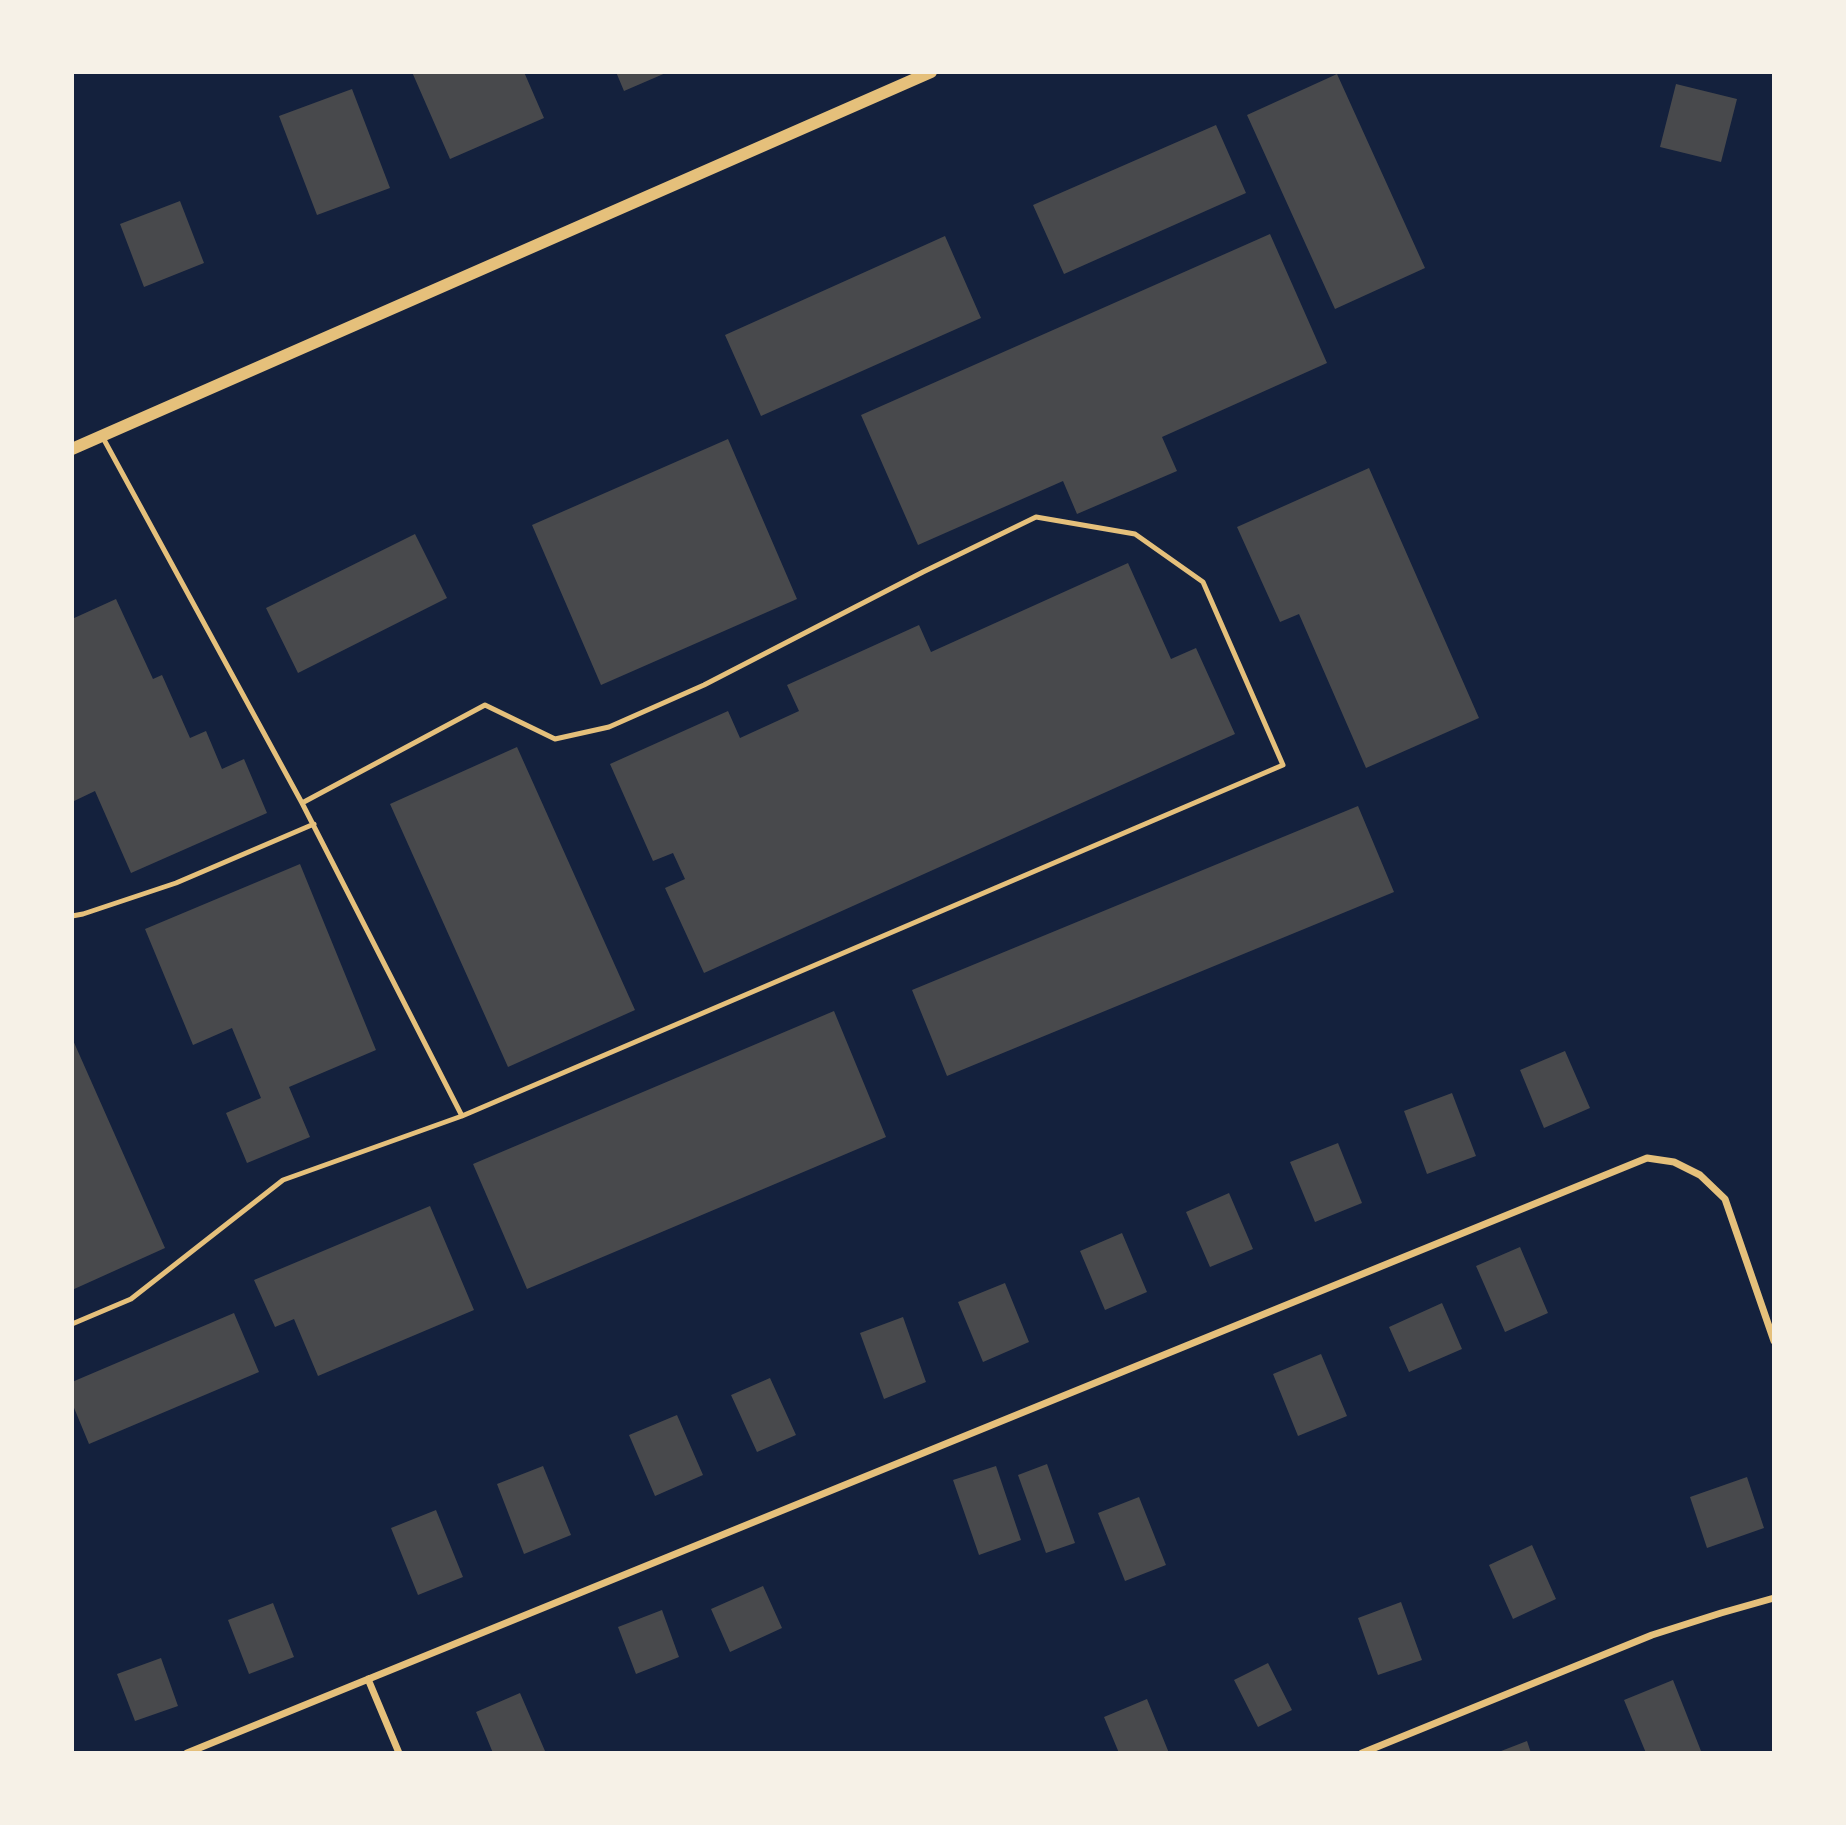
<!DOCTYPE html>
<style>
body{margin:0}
#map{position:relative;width:1846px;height:1825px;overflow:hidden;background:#14213d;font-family:"PT Sans",sans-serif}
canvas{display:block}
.frame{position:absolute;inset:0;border:74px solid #f6f1e7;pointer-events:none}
</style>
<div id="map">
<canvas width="1846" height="1825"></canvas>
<div class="frame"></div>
</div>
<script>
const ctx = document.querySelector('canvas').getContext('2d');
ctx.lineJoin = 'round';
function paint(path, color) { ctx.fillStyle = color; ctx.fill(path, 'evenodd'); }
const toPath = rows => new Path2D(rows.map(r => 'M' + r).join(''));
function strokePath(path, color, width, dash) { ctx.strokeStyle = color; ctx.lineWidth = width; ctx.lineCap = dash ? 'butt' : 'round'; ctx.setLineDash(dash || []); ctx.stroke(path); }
const building = toPath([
 [412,72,524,72,544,118,450,159],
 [616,72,668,72,624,91],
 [1337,74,1425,268,1335,309,1247,115],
 [1676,84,1737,99,1721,162,1660,147],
 [352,89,390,188,317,215,279,116],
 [1216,125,1246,193,1064,274,1033,205],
 [180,201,204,263,144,287,120,224],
 [1270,234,1327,363,1162,437,1177,471,1077,514,1063,481,918,545,861,415],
 [945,236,981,318,761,416,725,335],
 [728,439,797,599,601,685,532,525],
 [1369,468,1479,718,1366,768,1299,614,1280,622,1237,527],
 [415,534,447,598,298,673,266,608],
 [1128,563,1171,659,1196,648,1235,734,704,973,665,888,685,879,673,853,653,861,610,764,728,711,740,738,799,711,787,685,919,625,931,652],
 [116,599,153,679,162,675,190,738,206,731,222,769,244,759,267,813,131,873,95,791,72,802,72,619],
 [517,747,635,1010,508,1067,390,804],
 [1358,806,1394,892,947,1076,912,990],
 [300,864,376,1050,289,1087,310,1137,247,1163,226,1113,261,1098,232,1028,193,1045,145,929],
 [834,1011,886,1137,527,1289,473,1164],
 [72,1038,165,1248,72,1290],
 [1565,1051,1590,1108,1544,1128,1520,1070],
 [1452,1093,1476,1156,1427,1174,1404,1111],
 [1338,1143,1362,1203,1315,1222,1290,1162],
 [1229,1193,1253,1249,1210,1267,1186,1212],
 [430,1206,474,1310,318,1376,294,1319,275,1327,254,1280],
 [1122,1233,1147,1292,1105,1310,1080,1251],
 [1520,1247,1548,1313,1505,1332,1476,1266],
 [1005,1283,1029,1342,983,1362,958,1302],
 [1442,1303,1462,1349,1409,1372,1389,1327],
 [234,1313,259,1372,89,1444,72,1403,72,1382],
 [903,1317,926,1382,884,1399,860,1333],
 [1321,1354,1347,1416,1298,1436,1273,1374],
 [770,1378,796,1435,757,1452,731,1395],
 [677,1415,703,1475,655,1496,629,1435],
 [1047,1464,1075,1543,1046,1553,1018,1475],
 [543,1466,571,1535,524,1554,497,1484],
 [996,1466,1021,1540,979,1555,953,1480],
 [1747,1477,1764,1528,1707,1548,1690,1497],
 [1139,1497,1166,1565,1125,1581,1098,1513],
 [436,1510,463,1577,418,1595,391,1528],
 [1532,1545,1556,1599,1513,1619,1489,1565],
 [763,1586,782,1628,730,1652,711,1609],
 [1401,1602,1422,1660,1378,1675,1358,1618],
 [273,1603,294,1657,249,1674,228,1620],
 [662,1610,679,1657,636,1674,618,1627],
 [161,1658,178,1706,135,1721,117,1674],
 [1268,1663,1292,1710,1258,1727,1234,1680],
 [1673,1680,1701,1751,1695,1753,1646,1753,1624,1700],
 [520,1693,545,1751,539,1753,493,1753,476,1712],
 [1147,1699,1169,1753,1119,1753,1104,1717],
 [1527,1741,1531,1753,1496,1753]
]);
const service = toPath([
 [102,436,302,803,462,1116],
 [72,916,83,914,176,883,314,824],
 [72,1324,131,1299,283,1180,462,1116,1283,765,1203,582,1135,534,1036,517,923,572,704,685,609,727,555,739,485,705,302,803]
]);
const minor = toPath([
 [368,1679,399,1753],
 [187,1753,1647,1158,1674,1162,1700,1175,1725,1199,1774,1341],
 [1362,1753,1652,1635,1721,1613,1774,1598]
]);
const tertiary = toPath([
 [72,449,931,72]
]);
paint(building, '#48494c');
strokePath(service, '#e5c07b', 5);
strokePath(minor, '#e5c07b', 7);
strokePath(tertiary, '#e5c07b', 12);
</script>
